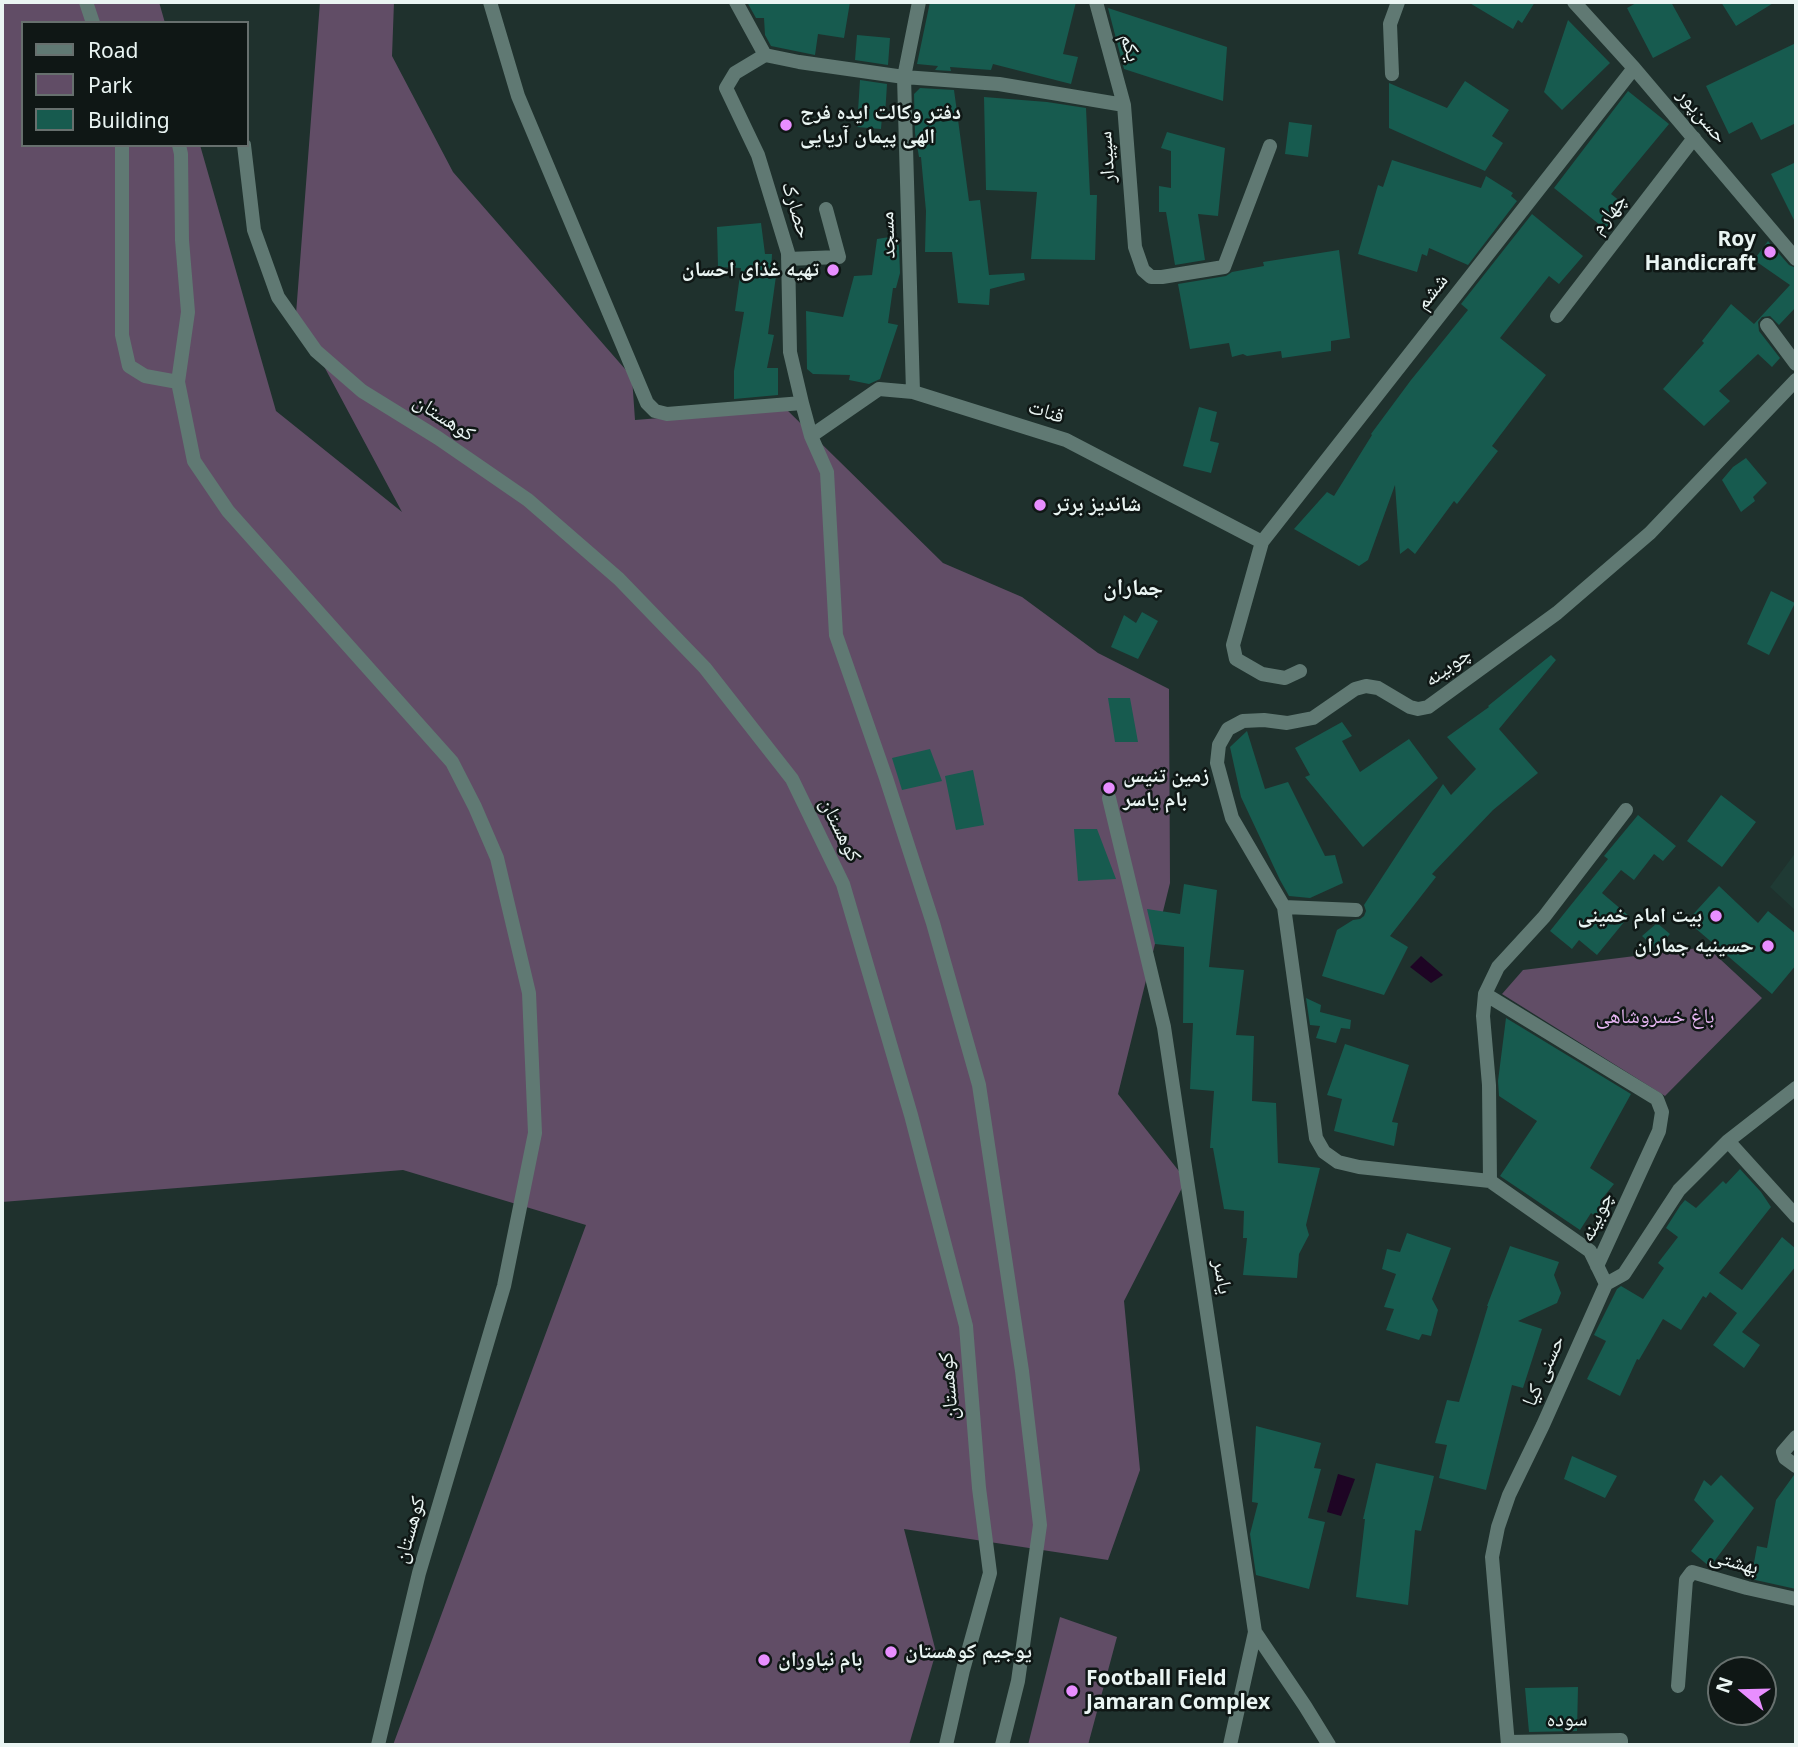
<!DOCTYPE html>
<meta charset="utf-8">
<style>
body{margin:0}
#map{position:relative;width:1798px;height:1747px;overflow:hidden;background:#1f312d;font-family:"Noto Sans",sans-serif}
canvas{display:block}
.frame{position:absolute;inset:0;border:4px solid #eaf5f3;pointer-events:none}
.legend{position:absolute;left:21px;top:21px;width:228px;height:126px;box-sizing:border-box;background:#0f1715;border:2px solid #67706e;margin:0;padding:9px 12px;list-style:none;font-size:21px;color:#eaf5f3}
.legend li{display:flex;align-items:center;gap:14px;height:35px}
.legend b{width:35px;border:2px solid #67706e}
.north{position:absolute;left:1707px;top:1656px;width:70px;height:70px;box-sizing:border-box;background:#0f1715;border:2px solid #67706e;border-radius:50%;rotate:289deg;font-size:19px;font-weight:700;line-height:28px;text-align:center;color:#eaf5f3}
.north::after{content:'';display:block;margin:auto;width:24px;height:32px;background:#e88eff;clip-path:polygon(50% 0,100% 100%,50% 72%,0 100%)}
</style>
<div id="map">
<canvas width="1798" height="1747"></canvas>
<div class="frame"></div>
<ul class="legend">
<li><b style="height:9px;background:#607973"></b>Road</li>
<li><b style="height:19px;background:#614d66"></b>Park</li>
<li><b style="height:19px;background:#175b4f"></b>Building</li>
</ul>
<div class="north">N</div>
</div>
<script>
const ctx = document.querySelector('canvas').getContext('2d');
ctx.lineJoin = 'round';
function paint(path, color) { ctx.fillStyle = color; ctx.fill(path, 'evenodd'); }
const toPath = rows => new Path2D(rows.map(r => 'M' + r).join(''));
function strokePath(path, color, width, dash) { ctx.strokeStyle = color; ctx.lineWidth = width; ctx.lineCap = dash ? 'butt' : 'round'; ctx.setLineDash(dash || []); ctx.stroke(path); }
function drawText(font, color, halo, rows, align = 'center') {
  ctx.font = font + ' "Noto Sans","Noto Naskh Arabic",sans-serif'; ctx.lineWidth = 5; ctx.setLineDash([]); ctx.textBaseline = 'middle'; ctx.strokeStyle = halo; ctx.fillStyle = color; for (const [text, x, y, turn = 0] of rows) {
    ctx.save(); ctx.translate(x, y); ctx.rotate((+turn || 0) * Math.PI / 180); ctx.textAlign = isNaN(turn) ? turn : align; if (halo) ctx.strokeText(text, 0, 0); ctx.fillText(text, 0, 0); ctx.restore();
  }
}
const built = toPath([
 [1796,852,1796,911,1770,887]
]);
const green = toPath([
 [2,2,159,2,165,23,23,23,23,145,200,145,276,411,402,512,296,314,320,2,394,2,392,56,453,172,632,377,635,420,785,408,943,563,1022,597,1098,653,1169,689,1170,883,1118,1094,1186,1180,1124,1301,1140,1470,1108,1560,904,1529,936,1652,909,1745,393,1745,586,1225,403,1170,2,1202],
 [1707,947,1762,998,1665,1096,1502,994,1523,970],
 [1060,1617,1117,1637,1088,1745,1028,1745]
]);
const water = toPath([
 [1421,956,1443,975,1431,983,1410,967],
 [1338,1474,1355,1479,1341,1516,1327,1512]
]);
const building = toPath([
 [747,2,850,2,844,38,818,34,815,55,771,46,765,35,764,18,756,18],
 [930,2,1076,2,1063,54,1078,57,1071,84,993,64,991,70,950,67,951,71,935,70,938,66,917,64],
 [1468,2,1535,2,1522,23,1518,20,1513,29],
 [1638,2,1671,2,1691,38,1653,58,1627,8],
 [1721,2,1775,2,1736,26],
 [1108,8,1227,47,1223,101,1124,69],
 [1568,20,1610,63,1562,110,1544,92],
 [857,35,890,38,888,65,855,60],
 [1796,43,1796,123,1761,140,1752,122,1729,134,1706,86],
 [860,80,887,84,885,116,882,116,881,129,857,127],
 [1465,81,1509,110,1492,136,1503,143,1485,171,1389,128,1389,83,1447,108],
 [920,88,954,90,969,201,980,200,989,275,1024,273,1025,280,990,289,989,305,958,303,952,252,925,252,926,211,921,157,919,157,915,133,914,94],
 [1628,91,1669,124,1611,194,1625,205,1605,229,1554,188],
 [984,97,1047,102,1086,108,1090,195,1097,195,1095,260,1031,259,1037,192,986,190],
 [1289,122,1312,125,1308,157,1285,154],
 [1167,132,1225,148,1218,216,1198,214,1205,260,1175,265,1166,212,1159,212,1159,186,1171,188,1171,151,1161,148],
 [1392,160,1481,188,1486,176,1513,193,1511,196,1517,201,1468,265,1429,248,1427,256,1422,254,1417,272,1358,254,1378,185,1383,187],
 [1796,162,1796,224,1771,174],
 [1532,214,1583,256,1559,284,1549,276,1500,338,1546,375,1492,446,1498,451,1457,504,1454,501,1415,554,1408,548,1400,554,1395,485,1368,560,1359,566,1294,529,1327,492,1334,496,1372,435,1371,434,1411,380,1468,310,1461,304],
 [761,223,765,254,772,254,771,275,776,276,768,334,774,335,767,368,778,368,778,395,734,399,734,371,744,312,735,311,741,268,718,267,717,227],
 [896,236,899,247,900,273,896,288,893,288,888,323,898,325,880,379,869,384,849,380,850,375,813,374,807,369,806,311,843,317,854,276,872,275,877,239],
 [1768,241,1789,265,1796,268,1796,307,1779,325,1770,316,1762,317,1758,322,1759,331,1780,358,1772,367,1758,354,1719,391,1730,401,1704,426,1663,389,1704,343,1702,341,1731,304,1754,324,1790,285,1754,260],
 [1339,250,1350,338,1331,341,1331,351,1282,358,1281,351,1247,356,1243,354,1232,357,1229,343,1190,349,1178,284,1226,276,1232,272,1264,266,1263,262],
 [1199,407,1217,412,1210,441,1219,443,1211,473,1183,466],
 [1746,458,1767,483,1753,497,1755,501,1741,512,1722,480,1733,467],
 [1771,591,1795,603,1769,655,1747,644],
 [1142,612,1158,621,1138,659,1111,647,1124,615,1136,623],
 [1551,655,1556,660,1499,729,1538,773,1493,810,1432,874,1436,877,1390,936,1408,947,1384,995,1322,976,1337,930,1353,920,1360,919,1364,916,1366,911,1364,905,1443,784,1451,795,1476,769,1447,737,1489,707,1488,706],
 [1108,698,1130,698,1138,742,1115,742],
 [1342,722,1352,736,1342,741,1360,772,1409,739,1438,778,1363,847,1305,777,1310,775,1295,748],
 [1247,731,1265,789,1288,782,1325,856,1335,855,1343,883,1310,898,1289,896,1280,880,1241,797,1230,747],
 [930,749,942,781,902,790,892,758],
 [973,770,984,825,956,830,945,776],
 [1721,795,1756,822,1722,867,1687,841],
 [1638,815,1676,846,1663,861,1654,854,1634,880,1621,870,1602,893,1629,916,1597,955,1579,940,1572,949,1550,931,1608,859,1604,856],
 [1074,829,1097,829,1116,879,1078,881],
 [1184,884,1217,890,1209,967,1244,970,1236,1035,1254,1036,1252,1101,1276,1103,1278,1163,1320,1168,1306,1225,1309,1235,1299,1254,1297,1278,1243,1275,1247,1238,1243,1238,1244,1211,1224,1209,1213,1148,1210,1148,1214,1091,1190,1089,1193,1023,1183,1023,1184,947,1155,944,1147,909,1180,914],
 [1719,886,1758,923,1768,911,1796,934,1796,965,1772,994,1687,921],
 [1657,923,1670,934,1656,949,1642,936],
 [1306,998,1321,1005,1320,1012,1351,1020,1350,1029,1341,1028,1336,1043,1316,1038,1320,1026,1310,1025],
 [1506,1018,1631,1094,1590,1168,1614,1184,1601,1200,1606,1203,1596,1217,1591,1213,1580,1230,1500,1176,1537,1121,1499,1096,1498,1081],
 [1345,1044,1409,1065,1392,1122,1398,1123,1394,1146,1334,1131,1342,1099,1327,1095],
 [1740,1169,1761,1192,1771,1207,1719,1273,1742,1290,1782,1237,1796,1249,1796,1266,1742,1332,1760,1345,1744,1368,1713,1345,1737,1313,1710,1292,1706,1298,1703,1296,1681,1330,1663,1319,1639,1360,1637,1359,1620,1396,1587,1379,1606,1341,1594,1335,1617,1289,1621,1286,1643,1299,1664,1268,1658,1263,1678,1237,1666,1228,1680,1206,1685,1200,1696,1208,1723,1181,1726,1184],
 [1407,1233,1451,1248,1432,1299,1438,1310,1431,1336,1422,1334,1419,1340,1386,1330,1394,1309,1384,1307,1396,1274,1382,1269,1387,1249,1400,1252],
 [1510,1246,1559,1262,1554,1275,1561,1293,1557,1303,1518,1321,1542,1329,1523,1388,1512,1385,1486,1490,1439,1478,1447,1445,1435,1443,1447,1400,1459,1402,1488,1306,1487,1306],
 [1256,1426,1321,1443,1314,1468,1321,1469,1308,1518,1325,1522,1309,1589,1256,1575,1250,1534,1258,1503,1252,1502],
 [1572,1456,1617,1476,1605,1498,1564,1479],
 [1376,1463,1434,1476,1421,1531,1415,1530,1408,1605,1356,1597,1365,1519,1363,1519],
 [1721,1475,1754,1508,1710,1567,1691,1551,1714,1521,1694,1500,1704,1480,1711,1486],
 [1794,1475,1796,1475,1796,1589,1751,1579,1757,1546,1767,1548,1776,1500],
 [1578,1687,1577,1731,1529,1732,1525,1688]
]);
const minor = toPath([
 [86,2,93,23],
 [490,2,518,96,647,403,655,411,667,414,802,403],
 [736,2,765,55],
 [1096,2,1124,105,1135,247,1143,270,1151,277,1162,277,1224,267,1270,146],
 [1574,2,1634,68,1796,259],
 [765,55,735,73,726,88,758,155,788,253,790,352,802,403,811,436,827,472,836,635,886,778,933,923,979,1085,1022,1371,1040,1525,1018,1681,1002,1745],
 [765,55,799,62,904,77,999,84,1124,105],
 [1392,74,1390,24,1398,2],
 [122,145,122,335,129,366,145,376,178,382],
 [179,145,181,154,182,240,188,312,178,382,194,461,228,511,452,762,475,807,497,858,529,993,535,1133,504,1286,419,1573,378,1745],
 [244,145,254,230,278,297,316,351,362,391,438,438,528,500,619,579,705,668,792,779,843,884,911,1115,966,1326,979,1488,990,1573,963,1670,946,1745],
 [788,259,839,257,826,209],
 [1557,316,1694,138],
 [1767,325,1796,364],
 [913,392,904,77,919,2],
 [811,436,879,389,913,392,1066,440,1262,542],
 [1300,671,1285,678,1262,674,1236,659,1233,645,1262,542,1634,68],
 [1109,798,1164,1027,1255,1632,1305,1706,1329,1745],
 [1284,907,1356,910],
 [1485,994,1657,1099,1662,1112,1659,1131,1597,1266],
 [1728,1141,1796,1216],
 [1490,1181,1359,1167,1338,1162,1324,1152,1316,1138,1284,907,1232,818,1217,763,1219,745,1228,729,1243,721,1264,720,1287,723,1313,718,1355,689,1366,686,1378,688,1410,707,1418,709,1428,707,1557,613,1650,533,1796,380],
 [1606,1284,1590,1251,1490,1181,1489,1085,1483,1016,1485,994,1498,967,1544,917,1626,810],
 [1796,1437,1783,1452,1785,1458,1796,1466],
 [1678,1686,1686,1580,1692,1572,1747,1588,1796,1599],
 [1508,1742,1621,1740,1621,1745],
 [1230,1745,1255,1632],
 [1508,1745,1492,1557,1498,1527,1509,1495,1543,1425,1606,1284,1624,1274,1679,1190,1728,1141,1796,1088]
]);
const markers = [
 [786,125,7,"#e88eff"],
 [1770,252,7,"#e88eff"],
 [833,270,7,"#e88eff"],
 [1040,505,7,"#e88eff"],
 [1109,788,7,"#e88eff"],
 [1716,916,7,"#e88eff"],
 [1768,946,7,"#e88eff"],
 [891,1652,7,"#e88eff"],
 [764,1660,7,"#e88eff"],
 [1072,1691,7,"#e88eff"]
];
const streetNames = [
 ["یکم",1130,48,75],
 ["حسن‌پور",1702,116,50],
 ["سپیدار",1107,157,-94],
 ["حصارک",796,210,73],
 ["چهارم",1609,214,-52],
 ["مسجد",888,235,-92],
 ["ششم",1432,292,-52],
 ["قنات",1046,412,18],
 ["کوهستان",444,418,33],
 ["چوبینه",1448,667,-36],
 ["کوهستان",840,830,64],
 ["چوبینه",1597,1217,-65],
 ["یاسر",1222,1277,81],
 ["حسنی کیا",1544,1371,-66],
 ["کوهستان",949,1386,-95],
 ["کوهستان",410,1530,-74],
 ["بهشتی",1734,1562,15],
 ["سوده",1567,1720,-1]
];
const poiNames = [
 ["دفتر وکالت ایده فرج",800,113],
 ["الهی پیمان آریایی",800,137],
 ["Roy",1756,240,"right"],
 ["Handicraft",1756,264,"right"],
 ["تهیه غذای احسان",819,270,"right"],
 ["شاندیز برتر",1054,505],
 ["زمین تنیس",1123,776],
 ["بام یاسر",1123,800],
 ["بیت امام خمینی",1702,916,"right"],
 ["حسینیه جماران",1754,946,"right"],
 ["یوجیم کوهستان",905,1652],
 ["بام نیاوران",778,1660],
 ["Football Field",1086,1679],
 ["Jamaran Complex",1086,1703]
];
const parkNames = [
 ["باغ خسروشاهی",1655,1017]
];
const neighbourhoodNames = [
 ["جماران",1133,588]
];
paint(built, '#1f3a34');
paint(green, '#614d66');
paint(water, '#1e0524');
paint(building, '#175b4f');
strokePath(minor, '#607973', 14);
for (const [x, y, r, color] of markers) { const dot = new Path2D(); dot.arc(x, y, r, 0, 2 * Math.PI); ctx.fillStyle = color; ctx.fill(dot); strokePath(dot, '#0f1715', 2.5); }
drawText('21px', '#eaf5f3', '#0f1715', streetNames);
drawText('bold 21px', '#eaf5f3', '#0f1715', poiNames, 'left');
drawText('21px', '#e8b7f4', '#0f1715', parkNames);
drawText('bold 23px', '#eaf5f3', '#0f1715', neighbourhoodNames);
</script>
